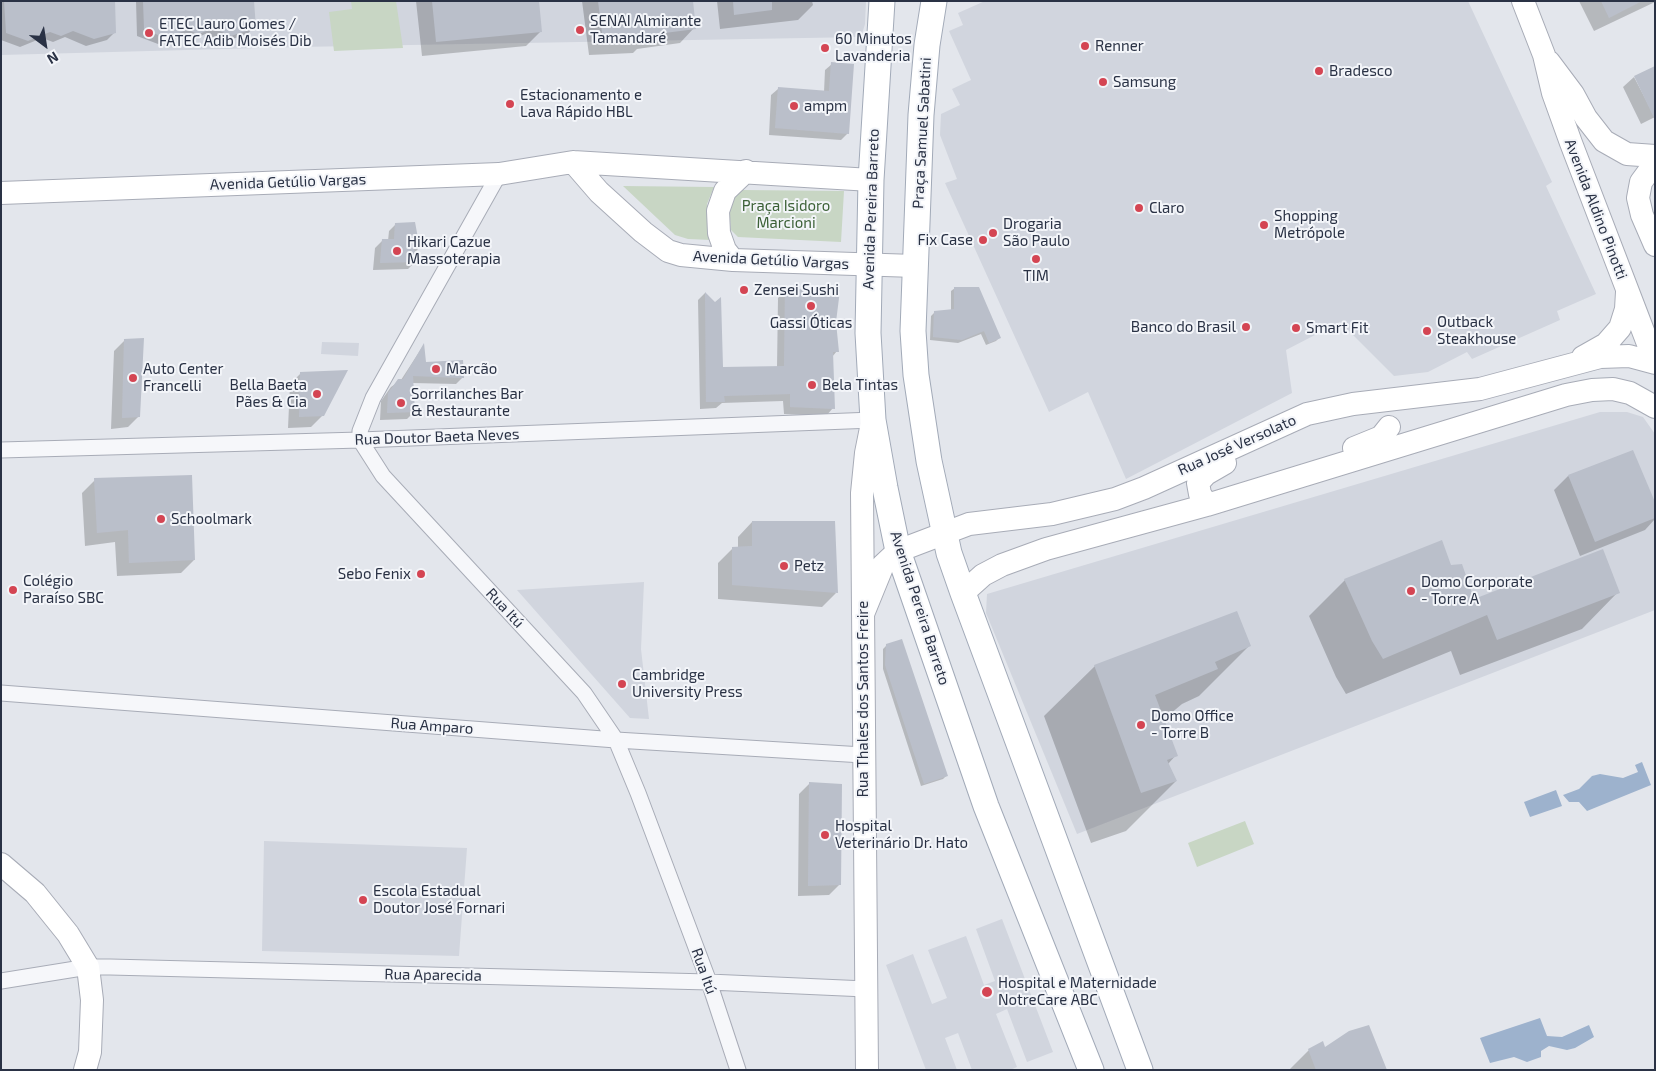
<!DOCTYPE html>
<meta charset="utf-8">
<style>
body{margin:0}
#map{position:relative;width:1656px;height:1071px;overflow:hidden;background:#e3e6ec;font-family:"Exo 2",sans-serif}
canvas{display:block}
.frame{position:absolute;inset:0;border:2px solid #2a3245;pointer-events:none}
.north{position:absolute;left:20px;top:20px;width:50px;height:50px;-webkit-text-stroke:4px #f3f5f9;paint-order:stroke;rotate:149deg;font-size:14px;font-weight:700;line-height:20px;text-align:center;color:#2a3245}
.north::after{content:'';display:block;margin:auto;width:18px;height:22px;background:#2a3245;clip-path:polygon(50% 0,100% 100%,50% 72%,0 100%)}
</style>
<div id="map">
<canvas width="1656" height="1071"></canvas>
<div class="frame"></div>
<div class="north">N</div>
</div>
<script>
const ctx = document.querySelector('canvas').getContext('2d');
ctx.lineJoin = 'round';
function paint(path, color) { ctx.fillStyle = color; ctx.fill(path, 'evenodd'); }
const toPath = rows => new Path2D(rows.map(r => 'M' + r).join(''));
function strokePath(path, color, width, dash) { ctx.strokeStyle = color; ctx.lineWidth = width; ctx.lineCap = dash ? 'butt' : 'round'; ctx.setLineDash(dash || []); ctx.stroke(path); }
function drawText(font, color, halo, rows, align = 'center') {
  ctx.font = font + ' "Exo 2",sans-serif'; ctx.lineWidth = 4; ctx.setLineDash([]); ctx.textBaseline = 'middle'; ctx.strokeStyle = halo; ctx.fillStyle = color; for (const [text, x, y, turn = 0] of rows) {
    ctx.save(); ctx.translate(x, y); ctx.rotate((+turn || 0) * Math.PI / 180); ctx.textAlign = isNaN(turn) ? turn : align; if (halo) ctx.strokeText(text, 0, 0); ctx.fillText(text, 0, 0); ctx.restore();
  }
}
const built = toPath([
 [1,1,866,1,865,24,861,37,298,47,1,55],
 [985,1,1468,1,1552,182,1546,186,1596,294,1557,311,1560,320,1472,359,1467,352,1428,372,1394,376,1340,322,1286,350,1292,393,1126,479,1088,392,1049,412,945,183,957,179,940,135,941,114,960,105,952,89,971,80,949,31,963,25,958,13],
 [322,342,359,343,358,356,321,354],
 [1600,412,1627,412,1643,417,1655,434,1655,610,1077,834,986,613,987,594],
 [644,582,641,649,649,719,630,718,517,590],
 [264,841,467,848,459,956,262,951],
 [1002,919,1053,1052,1027,1062,1007,1009,996,1014,1017,1067,1010,1070,972,1070,958,1033,945,1038,957,1070,926,1070,886,965,913,954,932,1004,947,998,928,950,966,936,984,985,995,981,976,929]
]);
const green = toPath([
 [351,1,396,1,403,48,334,51,329,12,352,9],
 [623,186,714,187,707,204,707,224,711,240,688,239,675,235],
 [742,190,844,191,841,242,738,237,731,230,729,206,733,196],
 [1245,821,1254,844,1197,867,1188,843]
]);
const water = toPath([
 [1642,762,1651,785,1587,811,1579,802,1569,802,1563,795,1579,789,1592,776,1600,774,1623,778,1638,772,1635,765],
 [1556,790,1562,806,1530,817,1524,802],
 [1540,1018,1547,1036,1562,1037,1589,1025,1594,1037,1575,1048,1567,1050,1549,1046,1541,1051,1541,1057,1527,1062,1514,1057,1490,1063,1480,1038]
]);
const shadow = toPath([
 [1,1,113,1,115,32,107,40,86,46,65,37,53,42,42,38,20,47,1,40],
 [136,1,253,1,255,27,247,34,224,42,205,34,191,41,179,37,158,44,137,36],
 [416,1,538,1,541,31,526,46,422,56],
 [582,1,692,1,694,28,680,43,637,49,633,53,589,55],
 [717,1,812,1,813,5,798,20,720,29],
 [1579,1,1655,1,1655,2,1594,31],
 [832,64,848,133,841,140,769,135,771,95,778,89,824,92,825,70],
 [1634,77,1655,117,1641,124,1623,87],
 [396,224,414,224,418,249,413,254,415,262,408,269,373,270,375,248,382,241,388,241,389,231],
 [955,288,999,338,996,341,986,345,981,334,958,343,930,340,931,316,934,313,951,311,951,291],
 [785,291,834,322,837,351,832,357,833,408,826,416,784,414,783,401,722,403,716,408,700,409,698,300,705,293,722,369,777,367,778,298],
 [125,340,139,416,128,427,111,429,114,351],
 [423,346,425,363,463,377,456,384,412,383,414,412,407,419,380,420,381,401,391,387,401,380],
 [301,373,323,415,311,427,288,428,290,384],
 [1568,476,1655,505,1655,519,1645,530,1580,556,1554,490],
 [95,480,194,560,181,573,117,576,115,542,85,546,82,493],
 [752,522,836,593,822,607,718,599,718,563,733,548,738,548,738,537],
 [1450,566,1473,600,1618,592,1582,629,1460,675,1451,651,1346,694,1336,677,1309,616,1345,580],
 [886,646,946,776,943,779,921,786,883,669,883,649],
 [1249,646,1199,696,1182,704,1163,720,1176,755,1168,764,1176,781,1126,831,1091,843,1044,716,1095,666],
 [810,783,840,884,829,895,798,896,799,794],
 [1324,1049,1385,1070,1289,1070,1309,1050]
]);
const building = toPath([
 [4,1,115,1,116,33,94,39,73,31,61,36,50,32,28,41,6,33],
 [143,1,254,1,256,28,231,36,213,28,199,34,187,30,165,38,144,29],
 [432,1,539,1,542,32,436,42],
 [598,1,693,1,696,29,649,35,649,39,603,41],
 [733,1,772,1,772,10,734,15],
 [1601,1,1642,1,1609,18],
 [831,62,854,64,849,134,775,128,778,87,829,91],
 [1655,66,1655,120,1634,76],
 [415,222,420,249,414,249,416,262,380,263,382,239,394,239,395,223],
 [954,287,979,287,1001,338,989,343,984,331,962,340,933,337,934,311,954,309],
 [785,289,840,290,836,322,839,352,833,352,835,409,790,407,790,394,724,396,725,402,706,402,705,292,715,302,721,297,723,367,784,366],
 [144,338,140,417,122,418,124,339],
 [424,343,426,362,463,360,464,378,413,376,415,412,387,413,388,393,398,379,403,379],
 [348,370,324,416,299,417,300,372],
 [1633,450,1655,502,1655,518,1595,542,1568,475],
 [192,475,195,560,129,563,128,530,97,533,94,478],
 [752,521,835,521,838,593,732,585,732,547,752,546],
 [1442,540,1451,565,1462,564,1474,599,1603,549,1620,593,1497,640,1487,615,1383,659,1372,641,1344,579],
 [1237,611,1251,646,1215,662,1218,669,1155,695,1178,756,1167,760,1177,781,1141,793,1094,665],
 [902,639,948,776,924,784,885,665,886,644],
 [809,782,842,784,841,885,808,886],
 [1369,1025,1387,1070,1316,1070,1308,1049,1323,1041,1325,1047,1349,1031]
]);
const street = toPath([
 [499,174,373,398,360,431,360,440,383,476,584,693,616,740,638,793,709,982,738,1070],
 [1,450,360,440,873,420],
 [1,693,616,740,863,755],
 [1,981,88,967,110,967,709,982,866,989]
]);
const secondary = toPath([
 [1523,1,1544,55,1553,93,1571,143,1655,362],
 [1549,62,1573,94,1586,118,1604,141,1627,154,1655,156],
 [573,162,599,192,643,232,668,251,681,255,733,260,915,266],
 [1655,163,1641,182,1638,198,1642,215,1655,245],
 [1,193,499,174,573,162,871,180],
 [733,260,725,250,719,233,718,211,725,191,746,171],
 [1583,357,1606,344,1620,328,1626,309,1627,292],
 [1354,448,1381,437,1389,427],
 [1207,505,1200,494,1198,483,1206,474,1225,463],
 [963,593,983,575,1002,565,1046,549,1207,505,1566,395,1592,390,1613,389,1630,393,1655,407],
 [863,614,883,565,898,551,969,524,1052,514,1115,499,1144,488,1307,414,1353,404,1480,389,1600,357,1629,356,1655,363],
 [1,864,35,893,68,934,88,967,92,1000,90,1052,85,1070],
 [867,1070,862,493,866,453,872,423]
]);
const primary = toPath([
 [882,1,871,180,868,333,873,420,885,488,898,551,986,806,1091,1070],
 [934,1,927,45,921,115,913,331,916,375,929,461,949,553,963,593,1140,1070]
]);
const markers = [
 [580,30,5,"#d44553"],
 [149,33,5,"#d44553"],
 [1085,46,5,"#d44553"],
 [825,48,5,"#d44553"],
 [1319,71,5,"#d44553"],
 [1103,82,5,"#d44553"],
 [510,104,5,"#d44553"],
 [794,106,5,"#d44553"],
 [1139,208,5,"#d44553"],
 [1264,225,5,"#d44553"],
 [993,233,5,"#d44553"],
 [983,240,5,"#d44553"],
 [397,251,5,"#d44553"],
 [1036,259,5,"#d44553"],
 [744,290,5,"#d44553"],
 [811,306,5,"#d44553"],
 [1246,327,5,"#d44553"],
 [1296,328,5,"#d44553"],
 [1427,331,5,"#d44553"],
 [436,369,5,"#d44553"],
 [133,378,5,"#d44553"],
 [812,385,5,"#d44553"],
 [317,394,5,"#d44553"],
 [401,403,5,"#d44553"],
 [161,519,5,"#d44553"],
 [784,566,5,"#d44553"],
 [421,574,5,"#d44553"],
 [13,590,5,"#d44553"],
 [1411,591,5,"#d44553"],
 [622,684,5,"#d44553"],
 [1141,725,5,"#d44553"],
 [825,835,5,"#d44553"],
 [363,900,5,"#d44553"],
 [987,992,6,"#d44553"]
];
const poiNames = [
 ["SENAI Almirante",590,21],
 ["Tamandaré",590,38],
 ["ETEC Lauro Gomes /",159,24],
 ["FATEC Adib Moisés Dib",159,41],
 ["60 Minutos",835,39],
 ["Lavanderia",835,56],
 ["Renner",1095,46],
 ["Bradesco",1329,71],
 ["Samsung",1113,82],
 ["Estacionamento e",520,95],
 ["Lava Rápido HBL",520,112],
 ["ampm",804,106],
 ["Claro",1149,208],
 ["Shopping",1274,216],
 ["Metrópole",1274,233],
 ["Drogaria",1003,224],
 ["São Paulo",1003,241],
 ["Fix Case",973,240,"right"],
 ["Hikari Cazue",407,242],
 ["Massoterapia",407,259],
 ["TIM",1036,276,"center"],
 ["Zensei Sushi",754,290],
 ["Outback",1437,322],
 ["Steakhouse",1437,339],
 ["Gassi Óticas",811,323,"center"],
 ["Banco do Brasil",1236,327,"right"],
 ["Smart Fit",1306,328],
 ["Auto Center",143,369],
 ["Francelli",143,386],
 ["Marcão",446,369],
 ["Bella Baeta",307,385,"right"],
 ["Pães & Cia",307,402,"right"],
 ["Bela Tintas",822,385],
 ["Sorrilanches Bar",411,394],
 ["& Restaurante",411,411],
 ["Schoolmark",171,519],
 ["Petz",794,566],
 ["Sebo Fenix",411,574,"right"],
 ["Colégio",23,581],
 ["Paraíso SBC",23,598],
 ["Domo Corporate",1421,582],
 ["- Torre A",1421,599],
 ["Cambridge",632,675],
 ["University Press",632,692],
 ["Domo Office",1151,716],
 ["- Torre B",1151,733],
 ["Hospital",835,826],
 ["Veterinário Dr. Hato",835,843],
 ["Escola Estadual",373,891],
 ["Doutor José Fornari",373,908],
 ["Hospital e Maternidade",998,983],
 ["NotreCare ABC",998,1000]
];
const streetNames = [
 ["Praça Samuel Sabatini",922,133,-87],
 ["Avenida Getúlio Vargas",288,182,-2],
 ["Avenida Pereira Barreto",871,209,-88],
 ["Avenida Aldino Pinotti",1596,209,69],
 ["Avenida Getúlio Vargas",771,260,3],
 ["Rua Doutor Baeta Neves",437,437,-2],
 ["Rua José Versolato",1237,445,-24],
 ["Rua Itú",505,608,47],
 ["Avenida Pereira Barreto",920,608,72],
 ["Rua Thales dos Santos Freire",863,699,-90],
 ["Rua Amparo",432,726,4],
 ["Rua Itú",704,971,70],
 ["Rua Aparecida",433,975,1]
];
const parkNames = [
 ["Praça Isidoro",786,206],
 ["Marcioni",786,223]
];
paint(built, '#d1d5de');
paint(green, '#c8d6c4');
paint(water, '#9db2cd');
paint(shadow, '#0003');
paint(building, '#babfca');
strokePath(street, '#a8acb7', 17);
strokePath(secondary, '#a8acb7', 24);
strokePath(primary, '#a2aab8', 27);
strokePath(street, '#f6f7fa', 15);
strokePath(secondary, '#fff', 22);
strokePath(primary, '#fff', 25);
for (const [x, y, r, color] of markers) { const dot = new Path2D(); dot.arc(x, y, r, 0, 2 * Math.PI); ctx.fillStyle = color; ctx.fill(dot); strokePath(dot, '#f3f5f9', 2); }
drawText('15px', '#2a3245', '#f3f5f9', poiNames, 'left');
drawText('15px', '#2a3245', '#f3f5f9', streetNames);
drawText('15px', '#3c6137', '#f3f5f9', parkNames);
</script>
